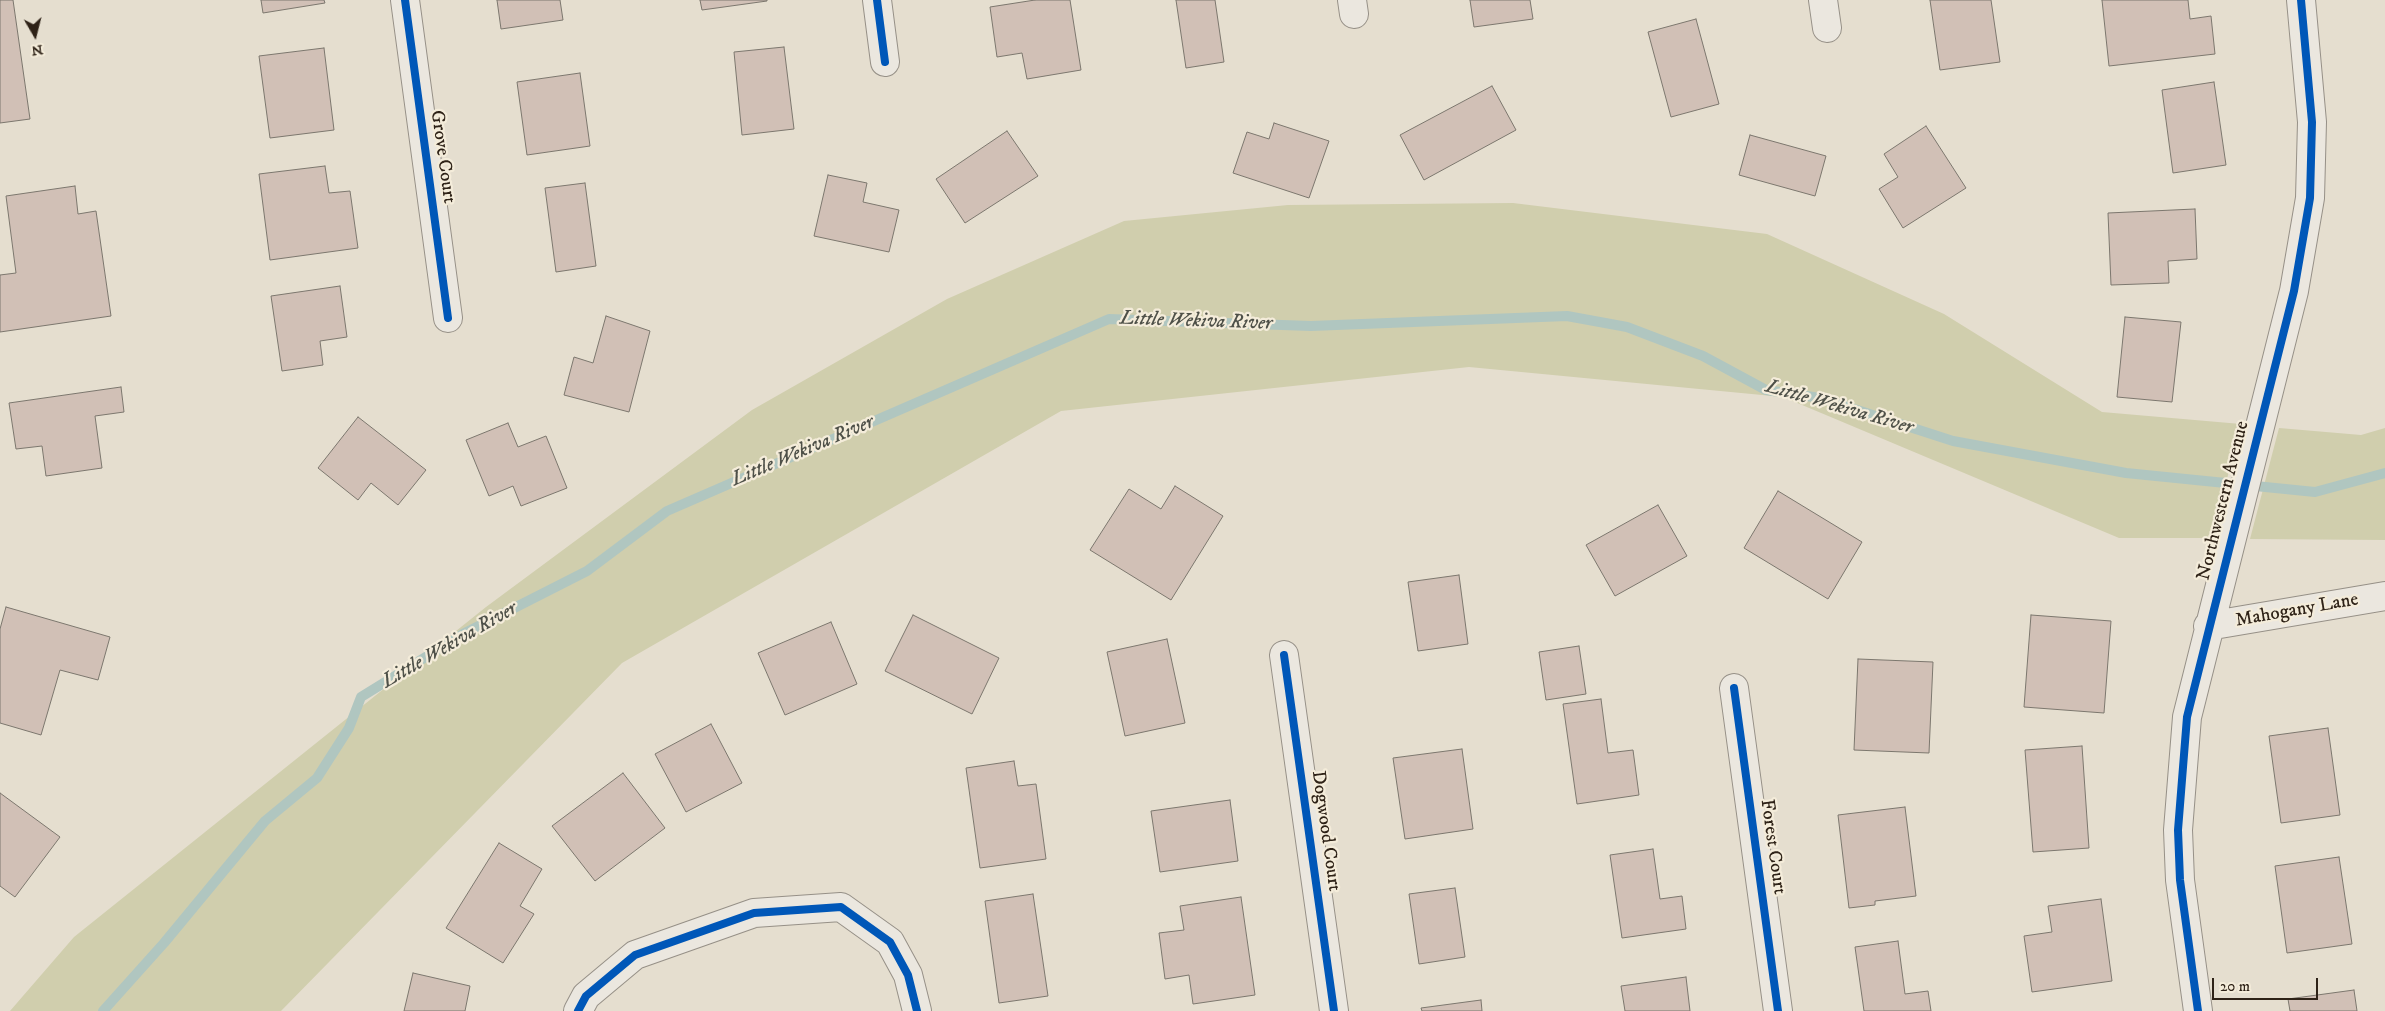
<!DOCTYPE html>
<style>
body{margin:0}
#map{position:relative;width:2385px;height:1011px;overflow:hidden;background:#e5decf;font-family:"IM FELL DW Pica",serif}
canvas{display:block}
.north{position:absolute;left:10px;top:10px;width:50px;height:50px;-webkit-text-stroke:4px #f4ecda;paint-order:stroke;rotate:172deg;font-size:14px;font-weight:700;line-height:20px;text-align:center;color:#2e2217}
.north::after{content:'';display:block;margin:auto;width:18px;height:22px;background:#2e2217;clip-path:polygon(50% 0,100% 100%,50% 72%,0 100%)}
.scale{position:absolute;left:2212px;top:978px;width:106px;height:22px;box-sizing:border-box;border:2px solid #2e2217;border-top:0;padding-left:6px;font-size:15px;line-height:18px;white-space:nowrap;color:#2e2217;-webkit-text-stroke:4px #f4ecda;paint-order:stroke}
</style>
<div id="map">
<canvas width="2385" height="1011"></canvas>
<div class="north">N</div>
<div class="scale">20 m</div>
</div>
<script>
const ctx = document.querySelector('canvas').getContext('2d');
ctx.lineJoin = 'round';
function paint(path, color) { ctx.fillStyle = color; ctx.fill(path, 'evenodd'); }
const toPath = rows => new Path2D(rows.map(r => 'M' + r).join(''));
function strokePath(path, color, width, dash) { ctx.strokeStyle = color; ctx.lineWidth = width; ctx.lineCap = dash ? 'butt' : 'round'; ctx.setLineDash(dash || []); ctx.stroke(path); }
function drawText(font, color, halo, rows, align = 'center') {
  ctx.font = font + ' "IM FELL DW Pica",serif'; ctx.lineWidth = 4.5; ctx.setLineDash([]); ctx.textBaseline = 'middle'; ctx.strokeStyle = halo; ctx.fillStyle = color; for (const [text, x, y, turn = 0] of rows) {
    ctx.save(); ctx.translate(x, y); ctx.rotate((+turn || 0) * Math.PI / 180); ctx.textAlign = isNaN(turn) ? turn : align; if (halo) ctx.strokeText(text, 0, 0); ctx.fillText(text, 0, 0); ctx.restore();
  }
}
const green = toPath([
 [1513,203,1767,234,1944,314,2102,412,2241,424,2212,538,2119,538,1783,397,1469,367,1061,411,622,663,281,1011,10,1011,74,937,486,607,752,410,947,299,1124,221,1288,205],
 [2279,428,2361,435,2385,428,2385,540,2250,539]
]);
const stream = toPath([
 [103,1011,164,943,265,821,317,778,349,728,361,697,463,634,587,571,667,511,1109,319,1311,326,1567,316,1627,327,1703,356,1766,390,1820,398,1953,441,2126,473,2315,492,2385,473]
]);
const building = toPath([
 [0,0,13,0,30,119,0,123,0,0],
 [261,0,324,0,325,3,263,13,261,0],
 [497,0,560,0,563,20,501,29,497,0],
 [700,0,767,0,767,1,702,10,700,0],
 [1035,0,1070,0,1081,70,1027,79,1022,53,997,57,990,7,1035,0],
 [1176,0,1215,0,1224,62,1186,68,1176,0],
 [1470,0,1530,0,1533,19,1474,27,1470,0],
 [1930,0,1991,0,2000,62,1940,70,1930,0],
 [2102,0,2188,0,2190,19,2211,16,2215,54,2109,66,2102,0],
 [1696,19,1719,104,1671,117,1648,32,1696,19],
 [784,47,794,129,742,135,734,52,784,47],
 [324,48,334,130,270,138,259,56,324,48],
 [580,73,590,146,527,155,517,82,580,73],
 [2214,82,2226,165,2173,173,2162,90,2214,82],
 [1492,86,1516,130,1424,180,1400,135,1492,86],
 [1274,123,1329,141,1309,198,1233,173,1247,132,1269,139,1274,123],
 [1926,126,1966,188,1903,228,1879,189,1898,177,1884,154,1926,126],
 [1007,131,1038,176,965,223,936,179,1007,131],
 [1750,135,1826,156,1815,196,1739,175,1750,135],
 [325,166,329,193,350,191,358,248,270,260,259,174,325,166],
 [828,175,867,183,863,202,899,210,889,252,814,236,828,175],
 [585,183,596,266,556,272,545,188,585,183],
 [75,186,78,214,96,211,111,316,0,332,0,275,16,273,6,196,75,186],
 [2195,209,2197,259,2168,261,2169,283,2111,285,2108,213,2195,209],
 [340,286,347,337,320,341,323,365,282,371,271,296,340,286],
 [606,316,650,331,629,412,564,395,574,357,593,363,606,316],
 [2125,317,2181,322,2172,402,2117,397,2125,317],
 [121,387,124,412,95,416,102,468,46,476,42,446,16,449,9,403,121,387],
 [358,417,426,470,398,505,371,483,358,500,318,468,358,417],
 [508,423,518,447,546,436,567,488,521,506,513,486,489,496,466,440,508,423],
 [1175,486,1223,516,1171,600,1090,550,1129,489,1161,509,1175,486],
 [1778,491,1862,542,1828,599,1744,548,1778,491],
 [1658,505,1687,556,1615,596,1586,545,1658,505],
 [1459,575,1468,644,1418,651,1408,582,1459,575],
 [6,607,110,637,98,680,60,670,41,735,0,723,0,629,6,607],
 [913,615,999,658,972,714,885,671,913,615],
 [2031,615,2111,621,2104,713,2024,707,2031,615],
 [831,622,857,684,785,715,758,653,831,622],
 [1167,639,1185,723,1125,736,1107,652,1167,639],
 [1579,646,1586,694,1546,700,1539,652,1579,646],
 [1858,659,1933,662,1929,753,1854,750,1858,659],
 [1601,699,1608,753,1633,750,1639,795,1577,804,1563,704,1601,699],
 [711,724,742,783,686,812,655,754,711,724],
 [2328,728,2340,815,2281,823,2269,736,2328,728],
 [2082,746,2089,848,2033,852,2025,750,2082,746],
 [1462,749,1473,829,1405,839,1393,758,1462,749],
 [1014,761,1018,786,1036,784,1046,859,980,868,966,768,1014,761],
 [623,773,665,828,595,881,552,826,623,773],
 [0,793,60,837,15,897,0,886,0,793],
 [1230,800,1238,861,1160,872,1151,811,1230,800],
 [1905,807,1916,896,1875,901,1875,905,1849,908,1838,815,1905,807],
 [499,843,542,869,520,906,534,914,503,963,446,928,499,843],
 [1653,849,1660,899,1682,896,1686,929,1622,938,1610,855,1653,849],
 [2339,857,2352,944,2287,953,2275,866,2339,857],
 [1455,888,1465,957,1419,964,1409,894,1455,888],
 [1033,894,1048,996,999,1003,985,901,1033,894],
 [1241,897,1255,995,1193,1004,1189,975,1165,979,1159,933,1184,930,1180,906,1241,897],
 [2101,899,2112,981,2032,992,2024,936,2052,932,2048,906,2101,899],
 [1898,941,1905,994,1928,991,1931,1011,1864,1011,1855,947,1898,941],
 [413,973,470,986,465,1011,404,1011,413,973],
 [1686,977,1690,1011,1625,1011,1621,986,1686,977],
 [2354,990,2357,1011,2290,1011,2288,999,2354,990],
 [1481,1000,1482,1011,1422,1011,1421,1008,1481,1000]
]);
const minor = toPath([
 [405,0,448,318],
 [877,0,885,62],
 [1352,0,1354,14],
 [1823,0,1827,28],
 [2208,626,2385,596],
 [1284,655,1334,1011],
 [1734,688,1778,1011],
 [578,1011,586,996,635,955,754,913,841,907,890,942,908,975,917,1011],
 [2198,1011,2180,880,2178,830,2187,717,2294,291,2310,198,2312,122,2301,0]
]);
const cycleway = toPath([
 [405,0,448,318],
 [877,0,885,62],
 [1284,655,1334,1011],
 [1734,688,1778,1011],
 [578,1011,586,996,635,955,754,913,841,907,890,942,908,975,917,1011],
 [2198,1011,2180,880,2178,830,2187,717,2294,291,2310,198,2312,122,2301,0]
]);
const streetNames = [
 ["Grove Court",442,157,82],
 ["Northwestern Avenue",2224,501,-76],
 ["Mahogany Lane",2297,611,-10],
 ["Dogwood Court",1325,831,82],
 ["Forest Court",1772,847,82]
];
const waterNames = [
 ["Little Wekiva River",1196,322,2],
 ["Little Wekiva River",1839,408,16],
 ["Little Wekiva River",803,452,-23],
 ["Little Wekiva River",450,646,-30]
];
paint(green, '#d0cead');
strokePath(stream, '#b0c6c0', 10);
paint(building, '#d1c0b6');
strokePath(building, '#7c776e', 1);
strokePath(minor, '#969087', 30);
strokePath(minor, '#ebe7df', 28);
strokePath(cycleway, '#0057b8', 8);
drawText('19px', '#2e2217', '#f4ecda', streetNames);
drawText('italic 20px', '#4e5048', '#f4ecda', waterNames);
</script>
